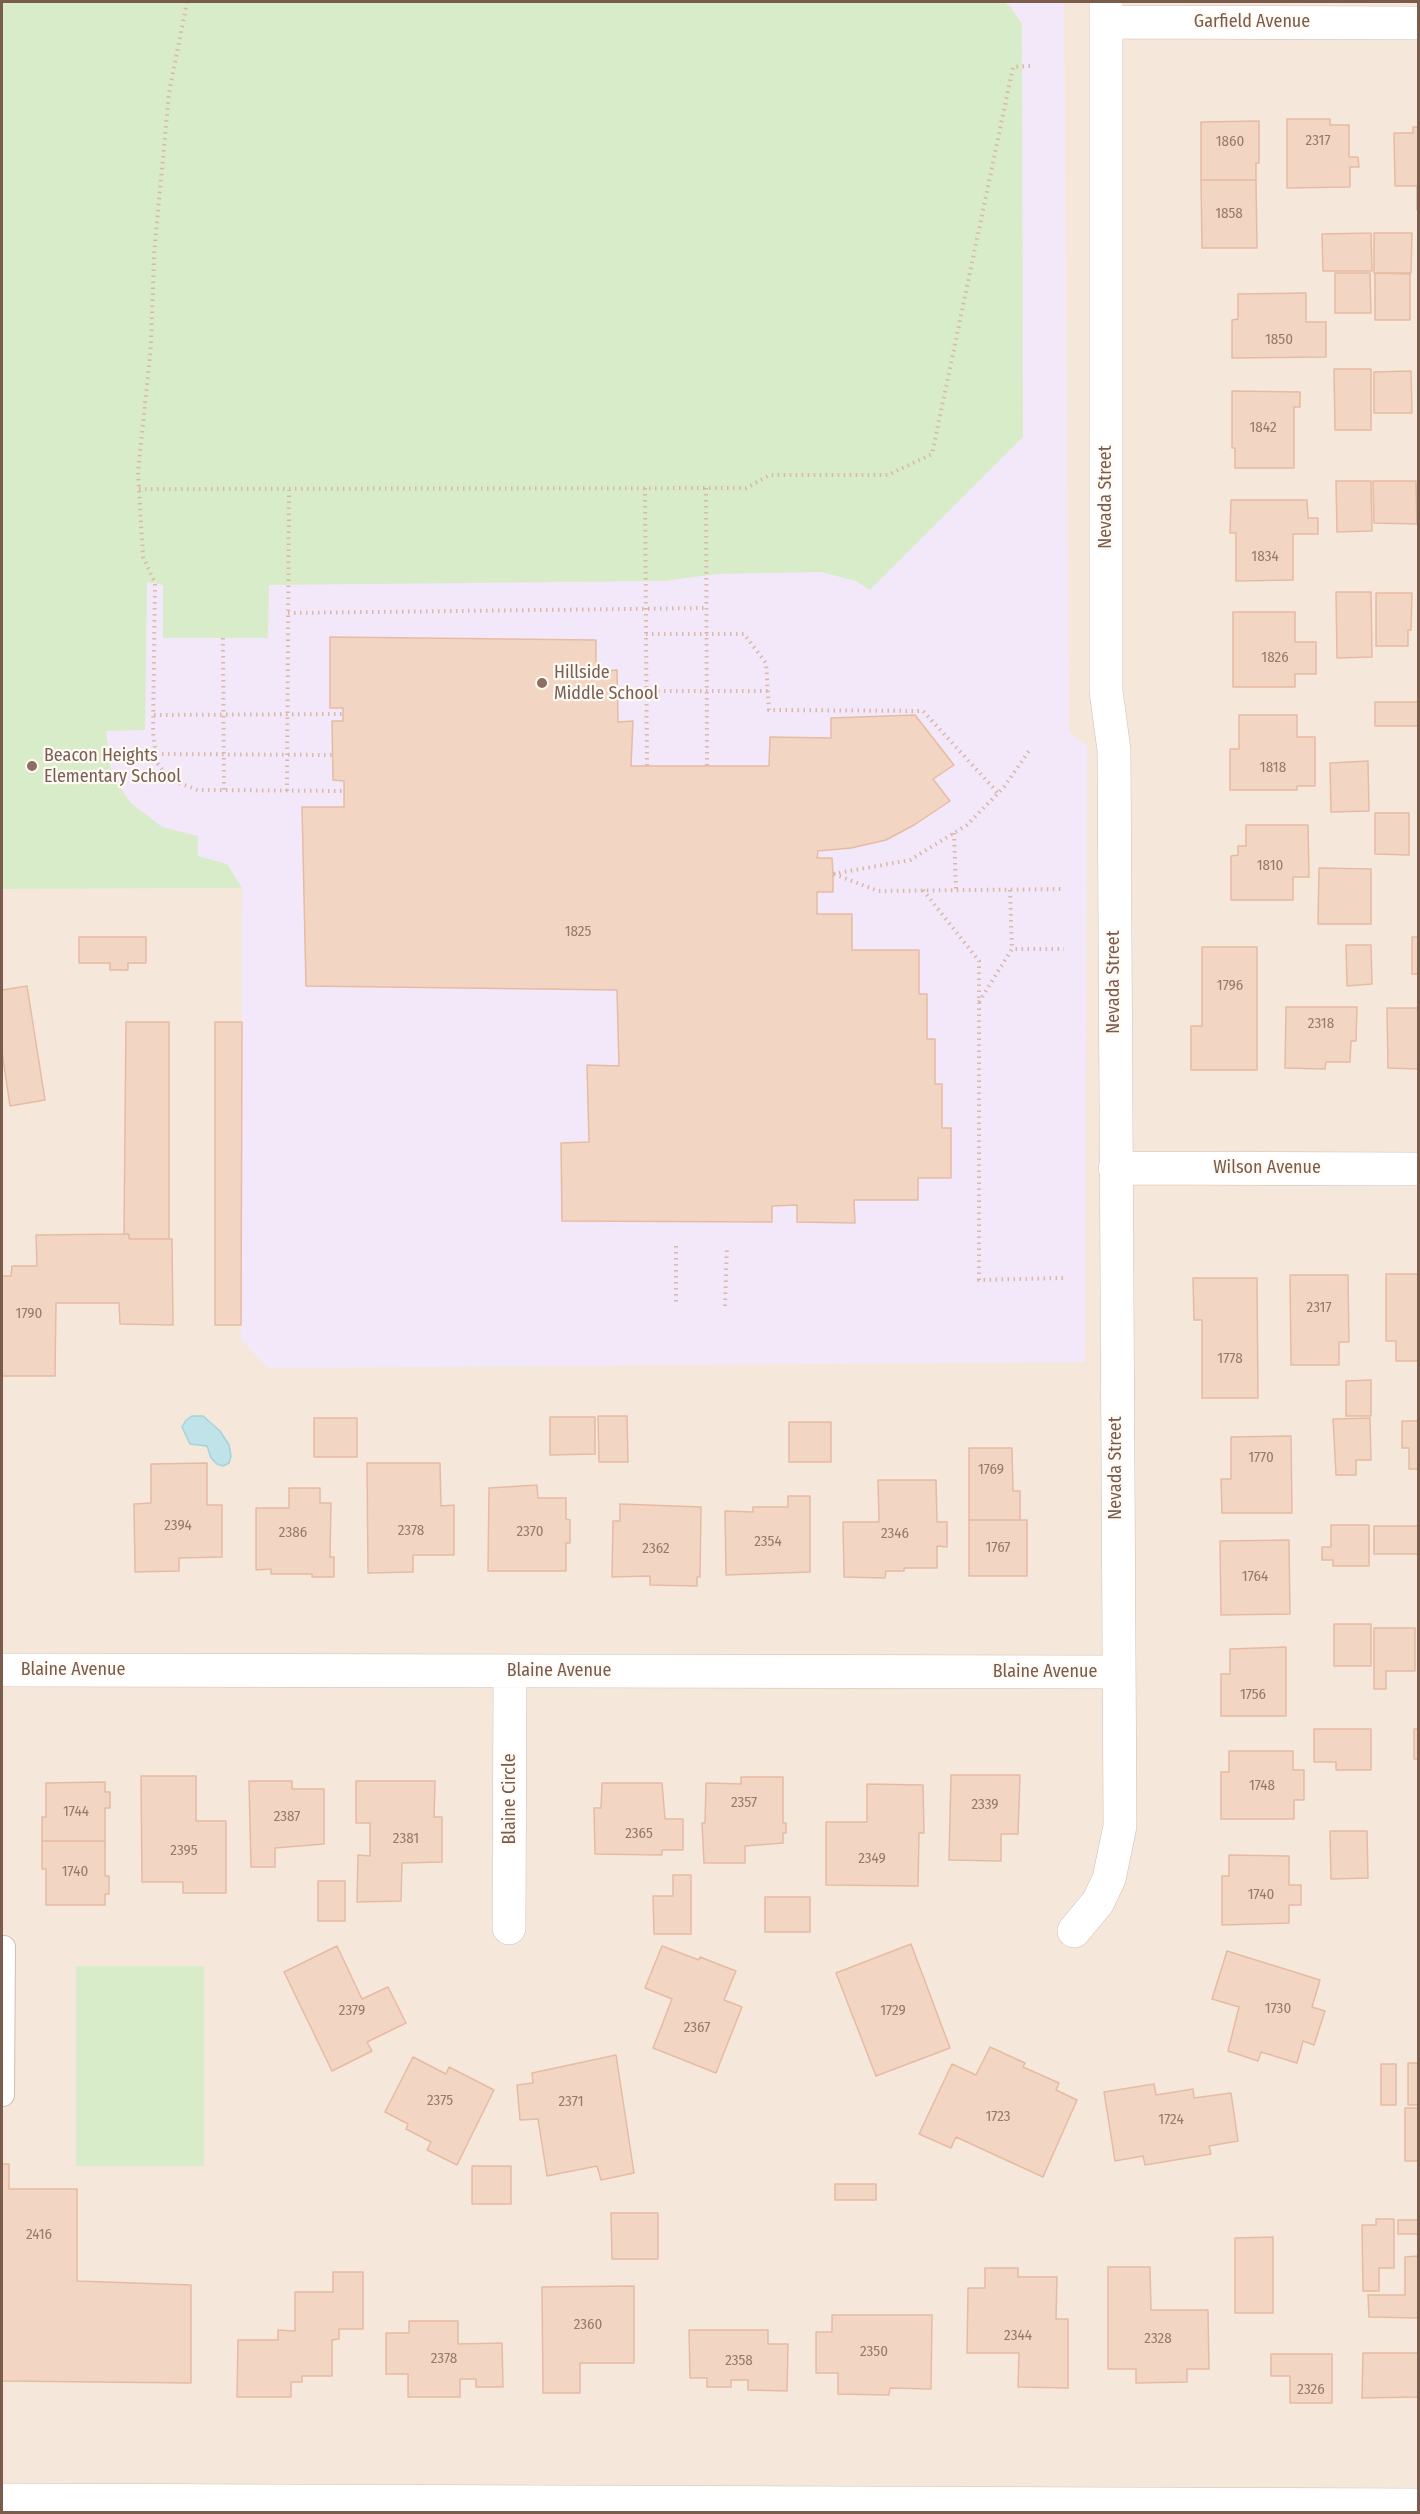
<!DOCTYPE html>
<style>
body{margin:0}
#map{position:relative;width:1420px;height:2514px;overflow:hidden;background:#fdf6ec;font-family:"Fira Sans Condensed",sans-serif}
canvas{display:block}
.frame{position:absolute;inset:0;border:3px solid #7a5c4d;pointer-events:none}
</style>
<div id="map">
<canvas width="1420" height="2514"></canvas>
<div class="frame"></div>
</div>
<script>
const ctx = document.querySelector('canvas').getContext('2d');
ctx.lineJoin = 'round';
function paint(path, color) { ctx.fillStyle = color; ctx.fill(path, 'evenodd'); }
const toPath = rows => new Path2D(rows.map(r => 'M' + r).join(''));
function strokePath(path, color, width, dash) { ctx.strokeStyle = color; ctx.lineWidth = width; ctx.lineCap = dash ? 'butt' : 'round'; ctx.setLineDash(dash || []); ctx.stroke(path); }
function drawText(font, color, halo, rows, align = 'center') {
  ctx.font = font + ' "Fira Sans Condensed",sans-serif'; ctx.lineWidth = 4.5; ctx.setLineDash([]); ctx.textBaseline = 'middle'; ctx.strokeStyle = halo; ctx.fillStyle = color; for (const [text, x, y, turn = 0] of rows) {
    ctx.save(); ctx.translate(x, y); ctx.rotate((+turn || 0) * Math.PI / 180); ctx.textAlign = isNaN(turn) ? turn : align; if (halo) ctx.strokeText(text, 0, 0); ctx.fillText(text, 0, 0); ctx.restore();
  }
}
const residential = toPath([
 [2,2,1418,2,1418,2512,2,2512]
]);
const education = toPath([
 [2,2,1064,2,1069,732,1087,746,1085,1362,268,1368,241,1340,242,888,2,889]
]);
const green = toPath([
 [2,2,1003,2,1010,6,1022,24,1023,437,870,590,856,581,821,572,717,574,664,581,269,585,268,638,163,638,163,585,147,582,145,730,106,731,112,776,131,803,162,827,198,836,198,856,227,864,242,888,2,889],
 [76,1966,204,1966,204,2166,76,2166]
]);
const water = toPath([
 [192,1416,203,1416,220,1431,229,1445,231,1456,229,1463,223,1466,217,1464,211,1458,207,1446,190,1444,182,1427,186,1420,192,1416]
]);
const building = toPath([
 [1287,119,1330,119,1330,125,1349,125,1349,157,1358,157,1359,167,1350,167,1350,187,1287,188,1287,119],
 [1259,121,1259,163,1256,163,1256,180,1201,180,1201,122,1259,121],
 [1413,127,1418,127,1418,210,1417,210,1417,186,1395,186,1394,133,1413,133,1413,127],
 [1201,180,1256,180,1257,248,1202,248,1201,180],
 [1371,233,1372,271,1323,271,1322,234,1371,233],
 [1374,233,1412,233,1411,273,1374,273,1374,233],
 [1335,273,1370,273,1371,313,1335,313,1335,273],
 [1375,273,1410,274,1410,320,1375,320,1375,273],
 [1306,293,1306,322,1326,322,1326,357,1232,358,1232,320,1238,319,1238,294,1306,293],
 [1334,369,1371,369,1371,430,1335,430,1334,369],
 [1411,371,1412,413,1374,413,1374,372,1411,371],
 [1232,391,1300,392,1300,407,1294,407,1294,468,1235,468,1235,448,1232,448,1232,391],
 [1336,481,1371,481,1372,531,1337,532,1336,481],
 [1373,481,1416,481,1417,524,1374,523,1373,481],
 [1231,500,1307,500,1308,518,1318,518,1318,534,1293,534,1293,580,1236,581,1236,533,1230,533,1231,500],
 [1336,592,1371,592,1372,657,1337,658,1336,592],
 [1376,593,1412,593,1411,630,1408,630,1408,646,1376,646,1376,593],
 [1233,612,1295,612,1295,642,1316,642,1316,674,1295,674,1295,687,1233,687,1233,612],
 [330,637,596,640,596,672,617,670,618,722,633,721,631,766,769,766,770,737,831,738,831,718,915,715,954,765,933,779,950,801,914,825,886,840,851,848,818,851,817,858,832,858,833,874,833,892,817,892,817,914,852,914,852,950,919,950,919,994,927,994,927,1039,935,1039,935,1084,942,1084,942,1128,951,1128,951,1178,918,1178,918,1200,854,1200,855,1223,797,1222,797,1205,772,1206,772,1222,562,1221,561,1143,589,1142,587,1065,619,1066,617,990,306,986,302,807,344,807,344,781,333,780,332,721,343,721,343,708,330,708,330,637],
 [1375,702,1418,702,1418,726,1375,726,1375,702],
 [1239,715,1297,715,1297,737,1315,737,1315,786,1297,786,1297,790,1230,790,1230,749,1239,749,1239,715],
 [1368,761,1369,811,1331,812,1330,763,1368,761],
 [1375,813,1409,813,1409,855,1375,854,1375,813],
 [1246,825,1308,825,1309,877,1293,877,1293,900,1231,900,1231,856,1238,855,1238,846,1246,846,1246,825],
 [1319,868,1371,869,1371,924,1318,924,1319,868],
 [79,937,146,937,146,963,128,963,128,970,110,970,110,963,79,963,79,937],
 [1412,937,1418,937,1418,974,1412,974,1412,937],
 [1346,945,1371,945,1372,984,1347,986,1346,945],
 [1202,947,1257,947,1257,1070,1191,1070,1191,1026,1202,1026,1202,947],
 [27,986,45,1100,10,1106,2,1052,2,990,27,986],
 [1286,1007,1357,1007,1356,1041,1351,1041,1350,1062,1326,1062,1325,1069,1285,1068,1286,1007],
 [1387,1008,1418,1008,1418,1069,1388,1068,1387,1008],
 [126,1022,169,1022,169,1239,129,1239,129,1234,124,1234,126,1022],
 [215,1022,242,1022,241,1325,215,1325,215,1022],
 [124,1234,129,1234,129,1239,172,1239,173,1325,120,1324,119,1303,56,1303,55,1376,2,1376,2,1276,11,1276,12,1266,37,1266,36,1235,124,1234],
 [1386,1274,1418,1274,1418,1361,1396,1361,1396,1341,1386,1341,1386,1274],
 [1290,1275,1348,1275,1349,1342,1339,1342,1339,1365,1291,1365,1290,1275],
 [1193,1278,1257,1278,1258,1398,1202,1398,1202,1320,1194,1320,1193,1278],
 [1371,1380,1371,1416,1346,1416,1346,1381,1371,1380],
 [598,1416,627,1416,628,1462,599,1462,598,1416],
 [550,1417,595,1417,595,1454,550,1455,550,1417],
 [314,1418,357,1418,357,1457,314,1457,314,1418],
 [1370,1418,1371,1460,1356,1460,1356,1475,1336,1475,1333,1419,1370,1418],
 [1402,1421,1418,1421,1418,1469,1409,1469,1409,1448,1402,1448,1402,1421],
 [789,1422,831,1422,831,1462,789,1462,789,1422],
 [1291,1436,1292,1513,1222,1513,1221,1479,1231,1479,1231,1437,1291,1436],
 [969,1448,1012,1448,1013,1491,1020,1491,1020,1520,969,1520,969,1448],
 [207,1463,207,1505,222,1505,222,1557,179,1558,179,1571,135,1572,134,1504,151,1503,151,1464,207,1463],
 [367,1463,440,1463,441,1506,454,1505,454,1555,413,1555,413,1572,368,1573,367,1463],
 [878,1480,936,1480,937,1522,947,1522,947,1547,937,1546,937,1568,904,1568,904,1571,886,1571,885,1578,844,1577,843,1522,879,1522,878,1480],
 [537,1485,538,1498,566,1498,566,1519,570,1520,570,1543,566,1543,566,1571,488,1571,489,1488,537,1485],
 [289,1488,320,1488,320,1503,331,1503,330,1557,334,1557,334,1577,312,1577,312,1574,271,1574,271,1569,256,1570,256,1508,289,1508,289,1488],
 [788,1496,810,1496,810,1572,726,1575,725,1511,753,1512,753,1507,788,1507,788,1496],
 [620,1504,701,1507,700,1577,697,1577,697,1586,650,1585,650,1576,612,1577,613,1521,620,1521,620,1504],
 [969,1520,1027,1520,1027,1576,969,1576,969,1520],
 [1331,1525,1369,1525,1369,1566,1333,1566,1333,1560,1322,1560,1322,1547,1331,1547,1331,1525],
 [1374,1526,1418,1526,1418,1554,1374,1554,1374,1526],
 [1289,1540,1290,1614,1221,1615,1220,1541,1289,1540],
 [1334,1624,1371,1624,1371,1666,1334,1666,1334,1624],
 [1374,1628,1415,1628,1415,1671,1386,1671,1386,1689,1374,1689,1374,1628],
 [1286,1647,1286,1716,1221,1716,1221,1674,1230,1674,1230,1649,1286,1647],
 [1314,1729,1371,1729,1371,1770,1336,1770,1336,1762,1314,1762,1314,1729],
 [1414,1729,1418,1729,1418,1759,1414,1759,1414,1729],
 [1229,1751,1293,1751,1293,1770,1304,1770,1304,1800,1294,1800,1294,1819,1221,1819,1221,1772,1229,1772,1229,1751],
 [951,1775,1020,1775,1018,1834,1001,1834,1001,1861,949,1860,951,1775],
 [141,1776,196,1776,196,1821,226,1821,226,1893,183,1893,183,1882,142,1882,141,1776],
 [741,1777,783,1777,783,1823,786,1823,786,1833,783,1833,783,1843,745,1846,745,1863,704,1863,702,1823,705,1823,706,1783,741,1784,741,1777],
 [249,1781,292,1781,292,1789,324,1789,324,1844,275,1848,275,1867,251,1867,249,1781],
 [356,1781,435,1781,434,1817,442,1817,442,1862,402,1863,401,1901,357,1902,358,1855,370,1856,370,1823,356,1823,356,1781],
 [105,1782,105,1792,110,1792,110,1808,105,1808,105,1841,42,1841,42,1817,46,1817,46,1783,105,1782],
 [602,1783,662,1783,665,1819,683,1819,683,1850,662,1850,662,1855,595,1854,594,1808,601,1808,602,1783],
 [867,1784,923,1785,924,1833,919,1833,918,1886,826,1885,826,1822,867,1822,867,1784],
 [1330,1831,1367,1831,1368,1878,1331,1879,1330,1831],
 [42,1841,105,1841,105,1876,109,1876,109,1894,105,1894,105,1905,46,1905,46,1869,42,1869,42,1841],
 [1229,1855,1289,1856,1289,1885,1301,1885,1301,1905,1289,1905,1289,1923,1222,1925,1222,1876,1229,1876,1229,1855],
 [673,1875,691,1875,691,1934,654,1934,653,1896,673,1896,673,1875],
 [318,1881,345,1881,345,1921,318,1921,318,1881],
 [765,1897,810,1897,810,1932,765,1932,765,1897],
 [911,1944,950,2048,876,2076,836,1973,911,1944],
 [337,1946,362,1999,388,1987,406,2023,367,2042,372,2051,332,2071,284,1972,337,1946],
 [662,1946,699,1960,700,1957,736,1971,724,2000,742,2007,716,2073,653,2048,672,1999,645,1988,662,1946],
 [1227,1951,1320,1980,1312,2007,1325,2011,1314,2045,1303,2041,1297,2063,1261,2052,1258,2061,1228,2051,1239,2007,1212,1999,1227,1951],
 [990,2047,1025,2063,1023,2067,1059,2083,1056,2090,1077,2100,1043,2177,956,2137,951,2148,919,2134,952,2064,976,2075,990,2047],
 [616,2055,634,2173,601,2180,597,2166,547,2176,538,2119,520,2120,517,2085,533,2083,532,2073,616,2055],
 [413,2057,446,2074,449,2067,494,2090,457,2165,427,2150,431,2142,406,2129,408,2124,385,2112,413,2057],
 [1408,2063,1418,2063,1418,2105,1408,2105,1408,2063],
 [1381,2064,1396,2064,1396,2105,1381,2105,1381,2064],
 [1154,2084,1156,2095,1193,2089,1194,2098,1231,2093,1238,2141,1209,2146,1211,2154,1145,2165,1143,2156,1115,2161,1104,2092,1154,2084],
 [1405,2108,1418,2108,1418,2161,1405,2161,1405,2108],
 [2,2164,9,2164,9,2189,77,2189,77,2281,191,2285,191,2383,2,2381,2,2164],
 [472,2166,511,2166,511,2204,472,2204,472,2166],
 [835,2184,876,2184,876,2200,835,2200,835,2184],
 [611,2213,658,2213,658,2259,612,2259,611,2213],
 [1376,2219,1394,2219,1394,2268,1379,2268,1379,2291,1363,2291,1362,2225,1376,2225,1376,2219],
 [1398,2220,1418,2220,1418,2234,1398,2234,1398,2220],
 [1273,2237,1273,2313,1235,2313,1235,2238,1273,2237],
 [1418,2256,1418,2318,1369,2317,1368,2295,1405,2295,1405,2257,1418,2256],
 [1108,2267,1150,2267,1151,2310,1208,2310,1209,2369,1187,2369,1187,2382,1136,2383,1136,2369,1108,2369,1108,2267],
 [985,2268,1018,2268,1018,2277,1057,2277,1056,2319,1068,2319,1068,2388,1018,2387,1019,2353,967,2353,968,2288,985,2288,985,2268],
 [333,2272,363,2272,363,2329,339,2329,339,2339,332,2340,332,2376,302,2376,302,2382,291,2382,291,2397,237,2397,238,2340,278,2340,278,2330,295,2331,295,2292,333,2292,333,2272],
 [634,2286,634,2363,580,2363,580,2393,543,2393,542,2287,634,2286],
 [832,2315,932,2315,931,2389,890,2388,889,2395,838,2394,838,2373,816,2373,816,2332,832,2332,832,2315],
 [409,2321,458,2321,458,2344,502,2343,503,2387,476,2387,476,2379,460,2379,460,2397,408,2397,408,2374,386,2374,386,2333,409,2333,409,2321],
 [689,2330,768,2330,768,2344,788,2344,787,2391,748,2390,748,2380,731,2380,731,2387,707,2387,707,2378,690,2378,689,2330],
 [1363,2353,1418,2353,1418,2397,1362,2398,1363,2353],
 [1271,2354,1332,2354,1332,2403,1290,2403,1290,2376,1271,2376,1271,2354]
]);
const path = toPath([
 [187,2,169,93,154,254,151,346,138,472,143,557,155,583,153,732,157,763,171,780,198,790,344,791],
 [645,488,647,766],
 [706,488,707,766],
 [139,489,746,488,770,475,888,475,932,454,1013,67,1030,66],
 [288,613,707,608],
 [646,634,744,634,766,663,769,710,923,711,998,793],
 [223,638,224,790],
 [646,691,768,691],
 [154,715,343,714],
 [156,754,333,755],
 [287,791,289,490],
 [954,833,956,890],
 [833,874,910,860,967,825,1004,787,1029,751],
 [834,874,878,891,1064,889],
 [923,890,979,961,979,1280,1065,1278],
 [1010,890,1012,949],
 [979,1002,1012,949,1064,949],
 [676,1246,676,1306],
 [725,1306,727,1246]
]);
const lane = toPath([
 [2,1947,4,1947,3,2095]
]);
const street = toPath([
 [1106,22,1418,23],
 [1115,1168,1418,1169],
 [2,1670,1117,1672],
 [509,1928,510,1671],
 [1074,1931,1098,1902,1109,1879,1120,1826,1114,750,1106,691,1106,2]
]);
const secondary = toPath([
 [2,2500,1418,2505]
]);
const markers = [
 [542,683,6,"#8d6e63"],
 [32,766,6,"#8d6e63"]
];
const numberNames = [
 ["2317",1318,141],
 ["1860",1230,142],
 ["1858",1229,214],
 ["1850",1279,340],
 ["1842",1263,428],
 ["1834",1265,557],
 ["1826",1275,658],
 ["1818",1273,768],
 ["1810",1270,866],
 ["1825",578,932],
 ["1796",1230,986],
 ["2318",1321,1024],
 ["2317",1319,1308],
 ["1790",29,1314],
 ["1778",1230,1359],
 ["1770",1261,1458],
 ["1769",991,1470],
 ["2394",178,1526],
 ["2378",411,1531],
 ["2370",530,1532],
 ["2386",293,1533],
 ["2346",895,1534],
 ["2354",768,1542],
 ["1767",998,1548],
 ["2362",656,1549],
 ["1764",1255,1577],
 ["1756",1253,1695],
 ["1748",1262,1786],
 ["2357",744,1803],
 ["2339",985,1805],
 ["1744",76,1812],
 ["2387",287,1817],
 ["2365",639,1834],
 ["2381",406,1839],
 ["2395",184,1851],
 ["2349",872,1859],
 ["1740",75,1872],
 ["1740",1261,1895],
 ["1730",1278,2009],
 ["2379",352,2011],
 ["1729",893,2011],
 ["2367",697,2028],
 ["2375",440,2101],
 ["2371",571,2102],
 ["1723",998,2117],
 ["1724",1171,2120],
 ["2416",39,2235],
 ["2360",588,2325],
 ["2344",1018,2336],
 ["2328",1158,2339],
 ["2350",874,2352],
 ["2378",444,2359],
 ["2358",739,2361],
 ["2326",1311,2390]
];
const streetNames = [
 ["Garfield Avenue",1252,22],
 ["Nevada Street",1106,497,-90],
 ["Nevada Street",1114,982,-90],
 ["Wilson Avenue",1267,1168],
 ["Nevada Street",1116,1468,-90],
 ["Blaine Avenue",73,1670],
 ["Blaine Avenue",559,1671],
 ["Blaine Avenue",1045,1672],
 ["Blaine Circle",510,1799,-90]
];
const educationNames = [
 ["Hillside",554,673],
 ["Middle School",554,694],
 ["Beacon Heights",44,756],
 ["Elementary School",44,777]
];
paint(residential, '#f5e8da');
paint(education, '#f3e8fa');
paint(green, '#d8ecc9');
paint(water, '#bfe3e8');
strokePath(water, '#a5d3da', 1.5);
paint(building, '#f3d5c3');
strokePath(building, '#e6bba3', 1.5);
strokePath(lane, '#d1beb0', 24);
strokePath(street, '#d1beb0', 34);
strokePath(secondary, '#d6c0b0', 34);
strokePath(path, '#d9b8a5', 4, [1.5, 4.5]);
strokePath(lane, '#fff', 22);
strokePath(street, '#fff', 33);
strokePath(secondary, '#fff', 33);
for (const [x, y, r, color] of markers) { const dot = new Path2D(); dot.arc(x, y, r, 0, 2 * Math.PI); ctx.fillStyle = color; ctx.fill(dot); strokePath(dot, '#fffaf3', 2); }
drawText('15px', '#987a6a', null, numberNames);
drawText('18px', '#7a5c4d', '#fffaf3', streetNames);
drawText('18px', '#785e54', '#fffaf3', educationNames, 'left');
</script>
